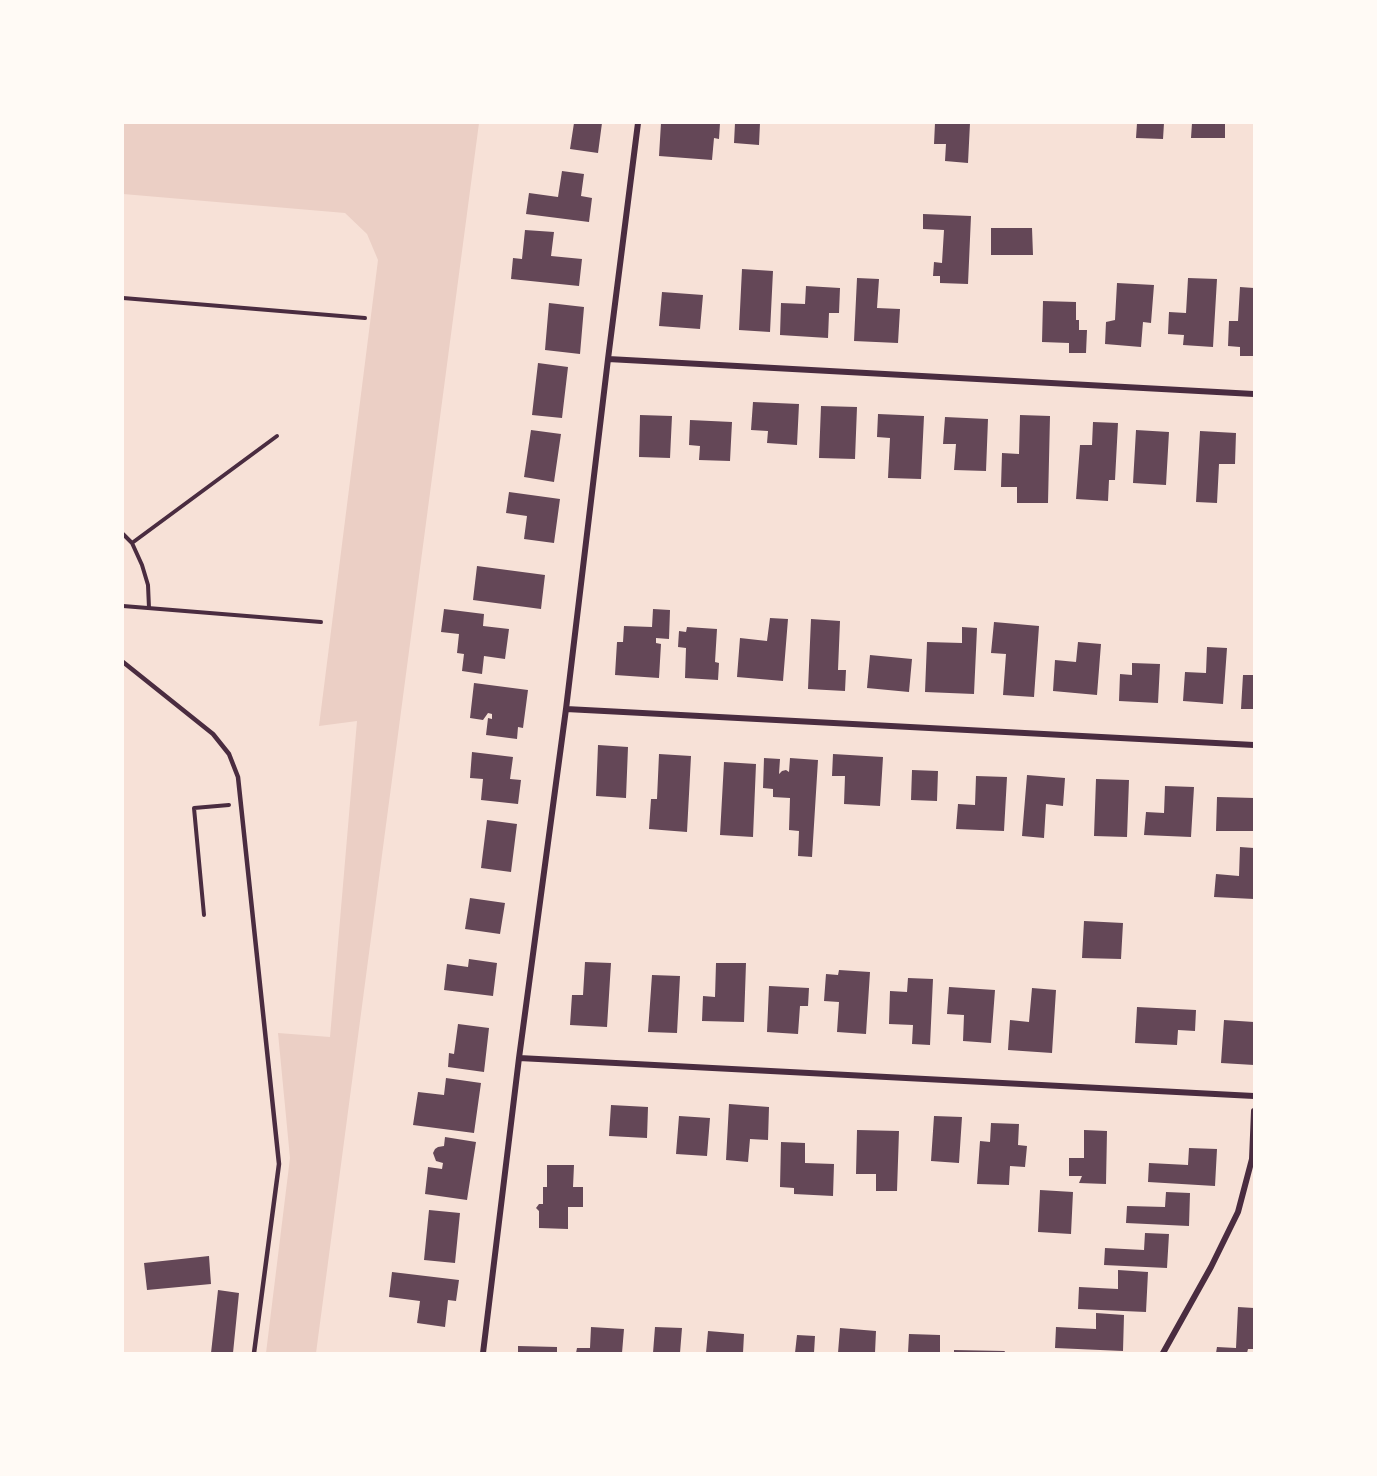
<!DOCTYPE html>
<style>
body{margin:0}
#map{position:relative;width:1377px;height:1476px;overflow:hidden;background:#f7e1d7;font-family:Quicksand,sans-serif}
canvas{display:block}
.frame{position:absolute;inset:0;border:124px solid #fffaf5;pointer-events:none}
</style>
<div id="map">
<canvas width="1377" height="1476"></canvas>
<div class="frame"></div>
</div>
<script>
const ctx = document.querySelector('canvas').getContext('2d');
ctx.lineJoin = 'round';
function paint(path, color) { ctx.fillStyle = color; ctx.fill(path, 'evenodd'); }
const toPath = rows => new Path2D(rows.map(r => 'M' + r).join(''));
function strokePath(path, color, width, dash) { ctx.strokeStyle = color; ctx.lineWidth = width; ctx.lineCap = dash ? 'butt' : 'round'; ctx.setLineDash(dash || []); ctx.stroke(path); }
const green = toPath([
 [123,123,479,123,316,1353,266,1353,290,1158,278,1033,330,1037,357,721,319,726,378,260,367,234,345,213,123,194]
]);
const building = toPath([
 [574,123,602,123,598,153,570,149],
 [661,123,688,124,689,123,720,123,719,139,714,138,712,160,659,156],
 [735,123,760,123,759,145,734,143],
 [935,123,970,123,968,163,945,161,946,144,934,144],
 [1137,123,1164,123,1163,139,1136,138],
 [1192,123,1225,123,1225,138,1191,138],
 [562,171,584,174,581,196,592,198,589,222,526,214,529,193,558,197],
 [923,214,971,216,968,284,940,283,940,276,933,276,934,262,942,263,944,230,923,229],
 [991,228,1032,228,1033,255,991,255],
 [525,230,554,232,551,256,582,259,579,286,511,279,513,258,522,259],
 [742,269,773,271,770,332,739,330],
 [857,278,879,279,877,308,900,309,898,343,854,341],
 [1188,278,1217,279,1213,347,1183,345,1184,335,1168,334,1169,312,1186,313],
 [1117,283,1154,285,1151,323,1143,322,1141,347,1105,344,1106,322,1115,320],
 [806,286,840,288,839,313,829,313,828,338,780,335,781,303,805,304],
 [1240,287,1254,288,1254,356,1240,356,1240,347,1228,346,1229,321,1238,321],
 [662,292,703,295,700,329,659,326],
 [1043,301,1076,302,1076,320,1079,320,1079,330,1087,330,1086,353,1069,353,1069,343,1042,342],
 [549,303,584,307,580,354,545,350],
 [538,363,568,367,562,418,532,415],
 [753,402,799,404,797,445,767,443,768,431,751,430],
 [821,406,857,407,855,459,819,458],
 [878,414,924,416,921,479,888,478,890,438,877,437],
 [640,415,672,416,670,458,639,457],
 [1020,415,1050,416,1048,503,1017,503,1017,487,1001,487,1002,453,1019,454],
 [945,417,988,419,986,471,954,470,956,444,943,444],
 [690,420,732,422,730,461,699,460,700,446,689,445],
 [1093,422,1118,423,1115,480,1109,480,1108,501,1076,499,1080,445,1092,445],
 [531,430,561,434,554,482,524,477],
 [1136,430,1169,432,1166,485,1133,483],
 [1200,431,1236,433,1235,464,1219,464,1217,503,1196,502],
 [509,492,560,499,554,543,524,539,527,516,506,513],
 [477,566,545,575,541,609,473,600],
 [444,609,484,614,483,626,509,629,505,659,484,656,482,674,462,671,464,654,457,653,459,634,441,632],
 [653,609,670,610,669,639,656,638,656,643,661,644,659,678,615,675,617,642,623,642,624,626,652,627],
 [770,618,788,619,783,681,737,677,740,638,767,641],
 [811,619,840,621,838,670,846,670,845,691,808,689],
 [994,622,1039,626,1034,697,1003,695,1006,654,991,653],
 [687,627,717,629,715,662,719,663,718,680,685,678,686,648,678,647,679,631,686,632],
 [962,627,977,628,974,694,925,692,927,642,962,643],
 [1078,642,1101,644,1097,695,1053,691,1055,660,1076,662],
 [1207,647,1227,648,1223,704,1183,701,1185,672,1206,673],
 [870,655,912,659,909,692,867,688],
 [1132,663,1160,664,1158,703,1119,701,1120,674,1132,675],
 [1243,675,1254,675,1254,709,1241,709],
 [474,683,528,690,523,728,518,727,517,739,486,735,488,718,492,719,492,714,488,713,483,720,470,718],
 [598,745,628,747,626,798,596,796],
 [472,752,513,757,510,779,521,780,518,804,481,800,483,779,470,778],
 [659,754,691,756,687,832,649,829,651,799,657,799],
 [833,754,883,757,880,806,844,804,845,776,832,776],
 [764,758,780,759,779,774,782,771,786,770,789,772,790,758,818,760,812,857,798,856,799,831,789,830,790,798,773,797,773,789,763,788],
 [724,762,756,764,753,837,720,835],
 [912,770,938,771,937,801,911,800],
 [1027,775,1065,778,1063,806,1046,804,1044,838,1022,836],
 [976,776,1007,777,1004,831,956,829,958,804,975,805],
 [1096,779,1129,780,1127,837,1094,836],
 [1165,786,1194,787,1191,837,1144,835,1146,812,1164,813],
 [1217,797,1254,798,1254,831,1216,831],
 [487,820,517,824,511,872,481,868],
 [1240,847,1254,848,1254,899,1214,897,1216,874,1239,876],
 [470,898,505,903,500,934,465,929],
 [1084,921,1123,923,1121,959,1082,958],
 [469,959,497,963,493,996,444,990,447,964,468,967],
 [585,962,611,963,607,1027,570,1025,572,995,583,995],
 [716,963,746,963,744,1022,702,1021,703,996,715,997],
 [839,970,870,972,866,1034,837,1032,839,1002,824,1001,826,974,838,975],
 [652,975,680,976,677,1033,648,1032],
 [908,978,933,979,930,1045,912,1044,913,1025,889,1024,890,991,907,992],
 [769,986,809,988,808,1006,800,1006,798,1034,767,1032],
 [949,987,995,990,991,1043,963,1041,964,1015,947,1014],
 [1032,988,1056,990,1052,1053,1008,1050,1010,1020,1029,1022],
 [1137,1007,1196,1010,1195,1031,1178,1030,1177,1045,1135,1043],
 [1224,1020,1254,1022,1254,1065,1221,1063],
 [458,1024,489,1028,484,1072,448,1067,449,1053,454,1054],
 [446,1078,481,1083,474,1133,413,1125,418,1092,444,1095],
 [729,1104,769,1107,768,1140,750,1139,748,1162,726,1160],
 [611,1105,648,1107,647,1138,609,1136],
 [679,1116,710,1118,707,1156,676,1154],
 [934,1116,962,1117,959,1163,931,1161],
 [991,1123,1019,1124,1018,1145,1027,1146,1025,1167,1010,1166,1009,1185,977,1184,980,1141,990,1142],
 [857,1130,899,1131,897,1191,876,1191,876,1174,856,1174],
 [1084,1130,1107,1131,1106,1184,1079,1183,1082,1176,1069,1176,1069,1158,1084,1158],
 [445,1137,476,1142,467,1200,425,1194,428,1167,442,1169,443,1163,436,1161,433,1153,435,1149,438,1147,444,1146],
 [781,1142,805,1143,805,1163,834,1164,833,1196,794,1194,794,1188,780,1187],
 [1189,1148,1217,1149,1215,1186,1148,1182,1149,1163,1188,1165],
 [547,1165,574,1165,573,1187,583,1187,583,1207,568,1207,568,1229,539,1228,539,1211,536,1208,539,1204,543,1204,543,1187,547,1187],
 [1040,1190,1073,1192,1071,1234,1038,1232],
 [1166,1192,1190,1193,1189,1226,1126,1223,1127,1206,1165,1207],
 [429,1210,460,1213,455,1263,424,1260],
 [1145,1233,1169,1234,1167,1268,1104,1265,1105,1248,1144,1250],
 [209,1256,211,1284,147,1290,144,1263],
 [1118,1270,1148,1272,1146,1312,1078,1309,1079,1287,1118,1289],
 [392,1272,459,1280,456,1301,448,1300,445,1327,417,1323,420,1301,389,1297],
 [218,1290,239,1293,233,1353,211,1353],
 [1238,1307,1254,1308,1254,1349,1248,1349,1247,1353,1216,1353,1217,1347,1236,1348],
 [1096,1313,1124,1315,1123,1351,1055,1348,1056,1327,1096,1329],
 [591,1327,624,1329,622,1353,576,1353,577,1348,590,1348],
 [655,1327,682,1328,680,1353,653,1353],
 [840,1328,876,1331,875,1353,838,1353],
 [708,1331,744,1334,743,1353,706,1353],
 [909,1334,940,1335,940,1353,908,1353],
 [797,1335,815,1336,814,1353,795,1353],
 [518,1346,557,1347,557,1353,518,1353],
 [954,1350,1005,1351,1004,1353,954,1353]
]);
const path = toPath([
 [123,298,365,318],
 [123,534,132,543,142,565,148,585,149,608],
 [132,543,277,436],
 [123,606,321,622],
 [204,915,194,808,229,805]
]);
const service = toPath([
 [123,662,213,734,229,754,238,777,279,1164,254,1353]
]);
const minor = toPath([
 [608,359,1254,394],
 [566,709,1254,745],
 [519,1058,1254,1096],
 [483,1353,519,1058,566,709,608,359,638,123],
 [1163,1353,1211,1267,1238,1212,1252,1159,1254,1111]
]);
paint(green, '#ebcfc5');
paint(building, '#644757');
strokePath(path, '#4a2c40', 4);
strokePath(service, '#4a2c40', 4.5);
strokePath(minor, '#4a2c40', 6);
</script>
